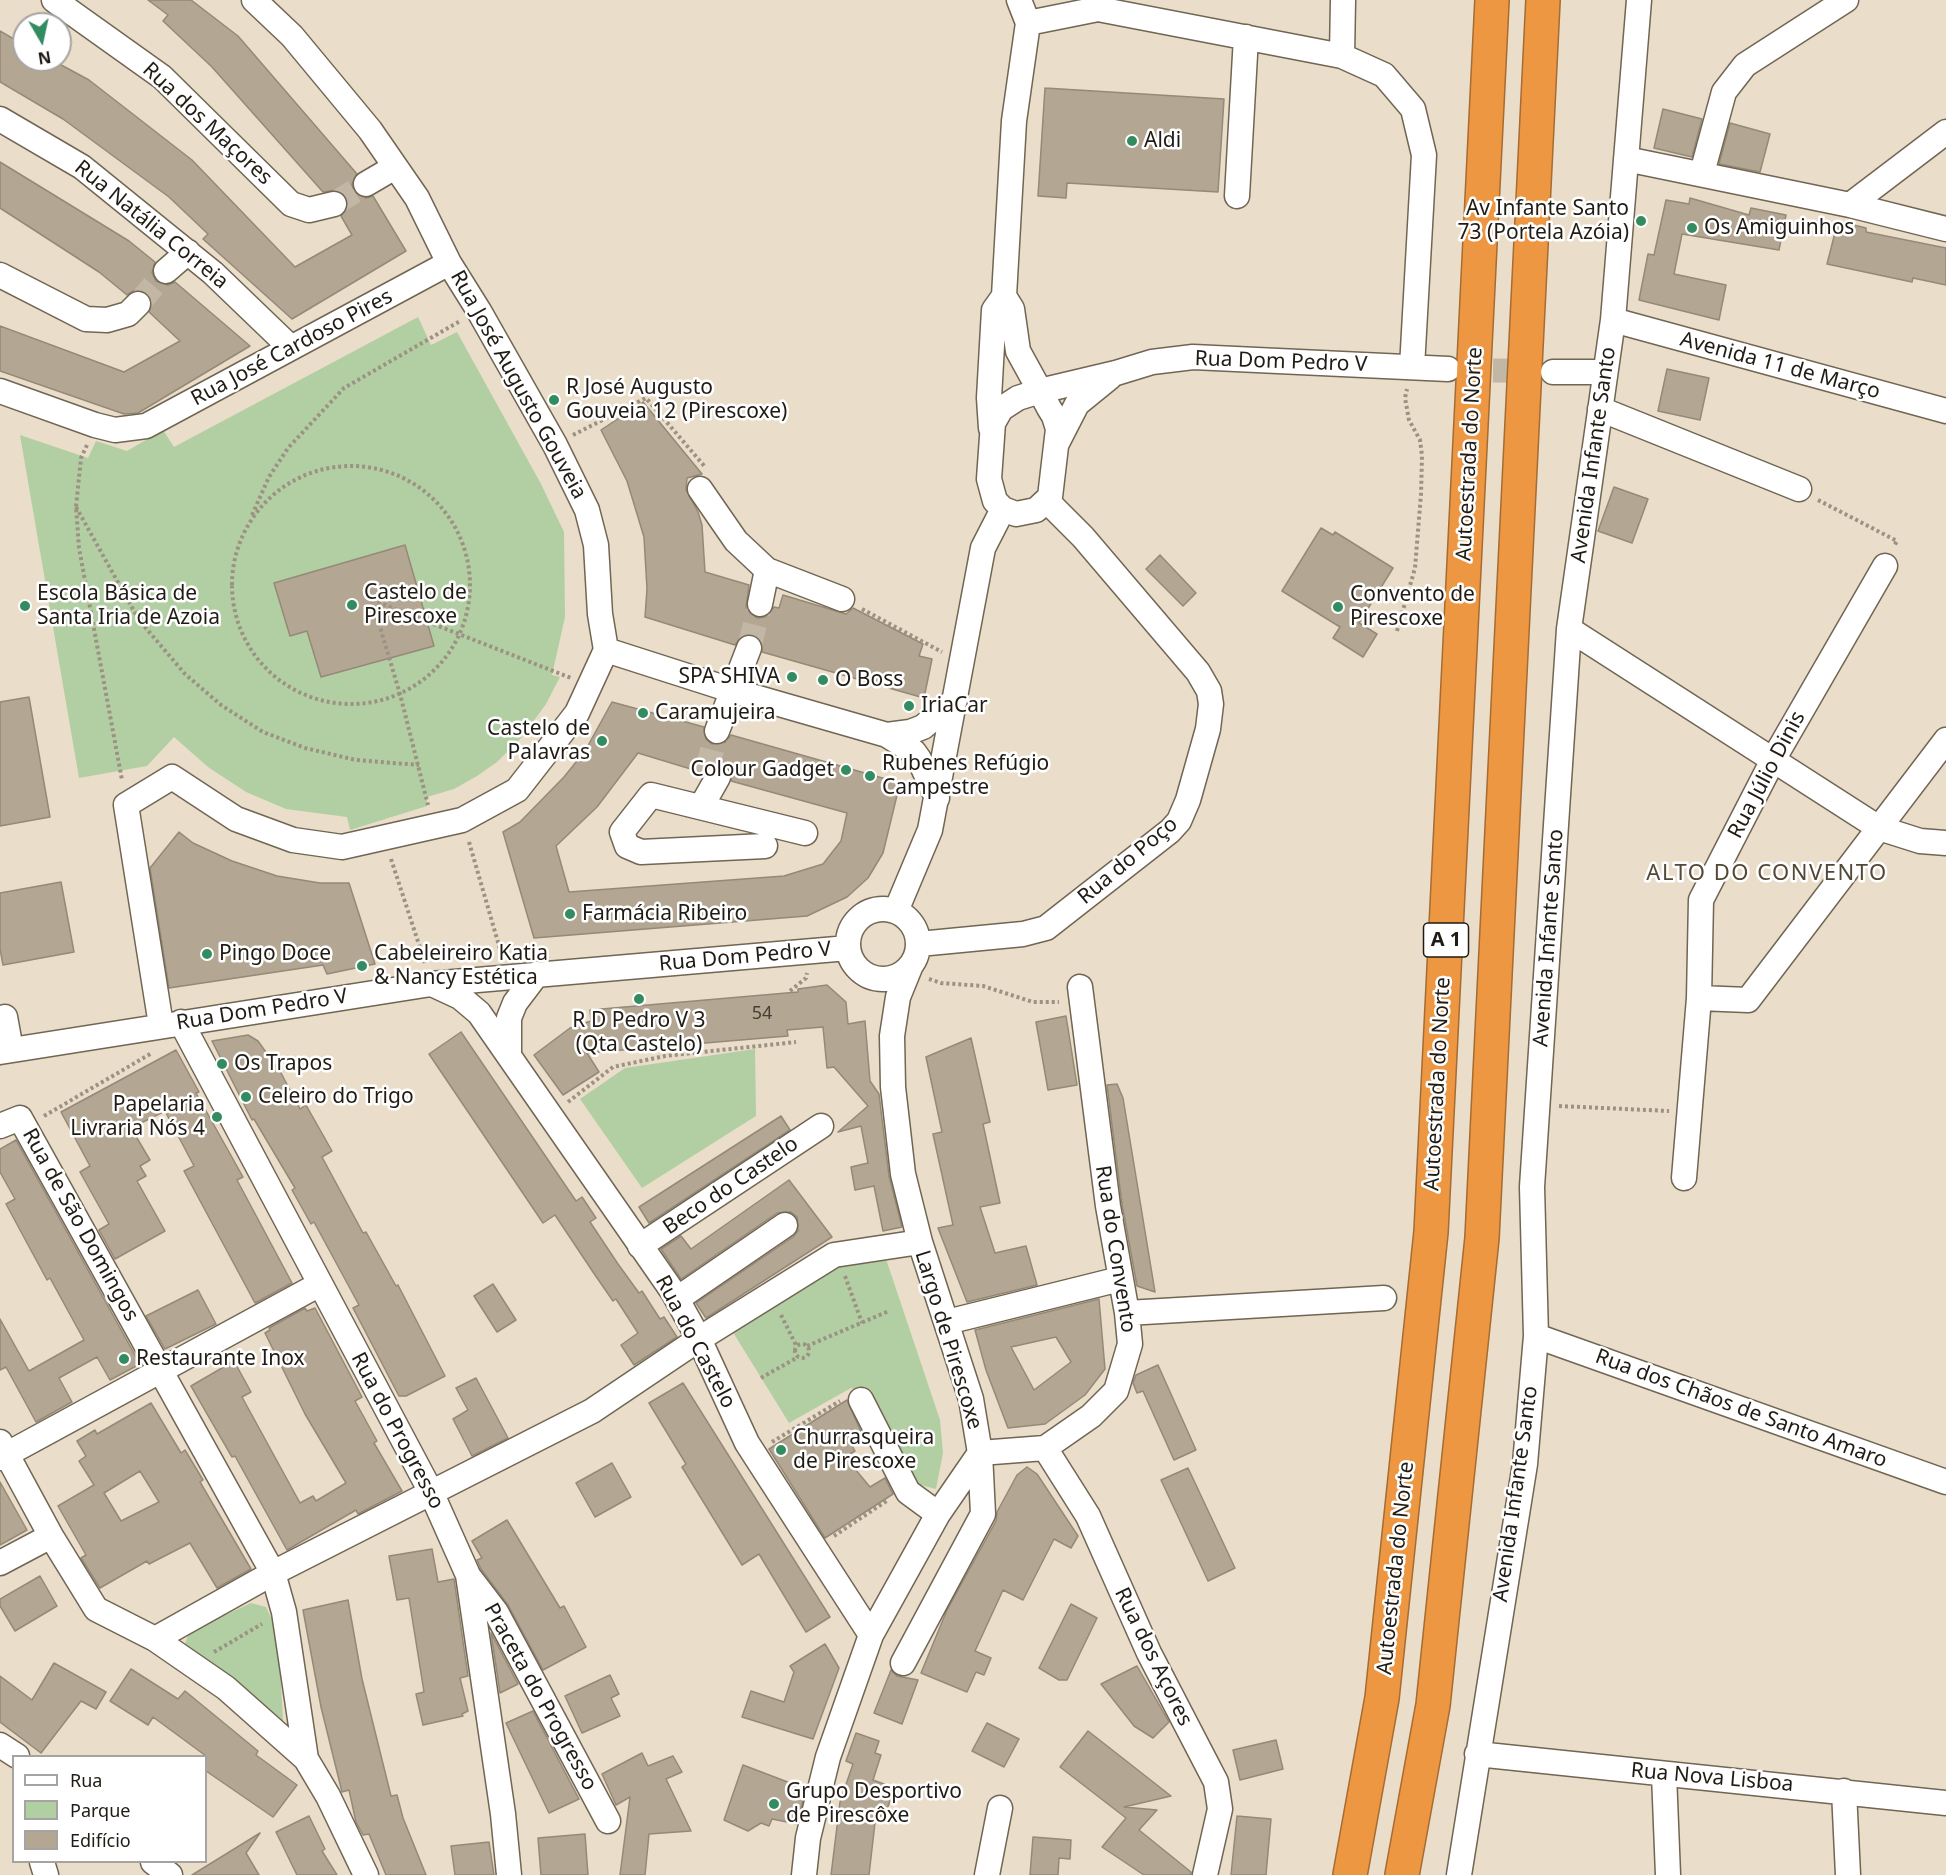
<!DOCTYPE html>
<meta charset="utf-8">
<style>
body{margin:0}
#map{position:relative;width:1946px;height:1875px;overflow:hidden;background:#eaddc9;font-family:"Noto Sans",sans-serif}
canvas{display:block}
.legend{position:absolute;left:12px;top:1755px;width:195px;height:108px;box-sizing:border-box;background:#fff;border:2px solid #a6a4a1;margin:0;padding:8px 10px;list-style:none;font-size:18px;color:#201b14}
.legend li{display:flex;align-items:center;gap:12px;height:30px}
.legend b{width:30px;border:2px solid #a6a4a1}
.north{position:absolute;left:12px;top:12px;width:60px;height:60px;box-sizing:border-box;background:#fff;border:2px solid #a6a4a1;border-radius:50%;rotate:171deg;font-size:16px;font-weight:700;line-height:24px;text-align:center;color:#201b14}
.north::after{content:'';display:block;margin:auto;width:21px;height:27px;background:#338b60;clip-path:polygon(50% 0,100% 100%,50% 72%,0 100%)}
</style>
<div id="map">
<canvas width="1946" height="1875"></canvas>
<ul class="legend">
<li><b style="height:8px;background:#fff"></b>Rua</li>
<li><b style="height:16px;background:#b2cfa3"></b>Parque</li>
<li><b style="height:16px;background:#b3a793"></b>Edifício</li>
</ul>
<div class="north">N</div>
</div>
<script>
const ctx = document.querySelector('canvas').getContext('2d');
ctx.lineJoin = 'round';
function paint(path, color) { ctx.fillStyle = color; ctx.fill(path, 'evenodd'); }
const toPath = rows => new Path2D(rows.map(r => 'M' + r).join(''));
function strokePath(path, color, width, dash) { ctx.strokeStyle = color; ctx.lineWidth = width; ctx.lineCap = dash ? 'butt' : 'round'; ctx.setLineDash(dash || []); ctx.stroke(path); }
function drawText(font, color, halo, rows, align = 'center') {
  ctx.font = font + ' "Noto Sans",sans-serif'; ctx.lineWidth = 5; ctx.setLineDash([]); ctx.textBaseline = 'middle'; ctx.strokeStyle = halo; ctx.fillStyle = color; for (const [text, x, y, turn = 0] of rows) {
    ctx.save(); ctx.translate(x, y); ctx.rotate((+turn || 0) * Math.PI / 180); ctx.textAlign = isNaN(turn) ? turn : align; if (halo) ctx.strokeText(text, 0, 0); ctx.fillText(text, 0, 0); ctx.restore();
  }
}
const green = toPath([
 [418,317,431,345,457,332,541,484,564,532,565,617,552,675,560,677,546,704,522,737,497,762,477,776,454,789,427,797,427,806,350,830,347,817,286,809,246,792,208,767,174,737,147,766,79,778,20,435,88,458,96,441,127,451,163,430,174,447],
 [755,1049,756,1116,642,1188,580,1099,625,1068],
 [885,1256,940,1420,943,1453,936,1489,913,1483,861,1390,851,1388,789,1423,731,1329,841,1264],
 [251,1603,266,1607,278,1633,283,1720,275,1721,191,1655,185,1644,189,1632]
]);
const building = toPath([
 [148,0,191,0,238,36,357,174,352,184,354,192,366,198,373,196,406,251,292,319,203,239,208,234,169,197,63,119,0,82,0,31,24,45,24,60,52,60,89,80,192,160,295,267,352,235,341,216,348,207,345,195,337,190,323,192,212,67,163,21,168,15,148,0],
 [1045,88,1224,99,1218,192,1067,183,1066,198,1038,196,1045,88],
 [1663,109,1702,119,1692,157,1654,148,1663,109],
 [1730,123,1770,134,1760,172,1719,164,1730,123],
 [0,162,129,241,155,262,152,273,156,281,168,285,175,282,250,346,138,413,124,414,0,371,0,326,124,372,180,341,149,312,152,301,148,294,135,290,127,295,99,272,0,208,0,162],
 [1690,198,1749,215,1751,208,1786,215,1779,250,1682,234,1674,274,1726,285,1719,320,1639,300,1648,254,1654,255,1666,200,1689,204,1690,198],
 [1838,221,1866,228,1866,232,1946,248,1946,285,1913,278,1912,282,1827,264,1838,221],
 [1667,369,1709,378,1700,420,1658,411,1667,369],
 [643,402,702,474,687,478,686,490,698,512,702,525,705,572,749,585,746,608,757,618,765,617,774,607,779,608,783,595,846,614,853,608,923,644,919,656,932,659,924,698,762,652,760,640,754,635,741,637,735,645,645,617,647,589,644,537,627,481,601,430,643,402],
 [1614,487,1648,499,1632,543,1598,531,1614,487],
 [1321,528,1333,535,1335,532,1393,568,1359,623,1377,634,1363,657,1333,638,1340,627,1282,591,1321,528],
 [405,545,434,646,321,677,307,631,290,636,274,583,405,545],
 [1160,555,1196,593,1183,606,1146,569,1160,555],
 [29,697,50,817,0,826,0,702,29,697],
 [612,702,704,727,706,739,712,744,725,742,731,735,900,783,883,853,868,878,847,897,807,916,534,938,503,832,520,822,564,777,585,751,612,702],
 [638,753,704,773,711,764,724,764,731,770,731,781,847,813,841,841,823,864,784,876,569,892,556,846,597,807,638,753],
 [179,832,193,843,232,861,277,876,320,883,349,883,375,964,327,974,323,965,169,988,150,868,179,832],
 [61,882,74,952,3,965,0,949,0,893,61,882],
 [827,985,846,1002,848,1024,865,1021,870,1081,879,1094,889,1176,902,1227,883,1231,874,1186,855,1190,851,1167,868,1163,861,1126,838,1132,868,1106,834,1067,827,1068,823,1027,787,1030,788,1036,587,1053,599,1072,563,1095,534,1055,570,1028,591,1021,590,1010,798,992,798,989,827,985],
 [1066,1016,1077,1085,1048,1090,1036,1022,1066,1016],
 [461,1032,576,1201,582,1197,596,1218,590,1222,618,1264,639,1293,642,1291,660,1319,664,1317,677,1337,634,1365,621,1345,638,1333,616,1299,613,1301,595,1275,555,1215,543,1223,429,1054,461,1032],
 [248,1035,258,1041,281,1073,300,1109,306,1105,332,1151,322,1157,363,1233,366,1232,396,1286,398,1285,445,1376,406,1396,399,1396,353,1308,359,1305,314,1222,311,1224,292,1190,295,1188,254,1119,252,1120,212,1041,248,1035],
 [971,1038,990,1122,983,1124,1000,1203,980,1207,995,1253,1026,1246,1037,1285,967,1302,938,1228,953,1225,933,1134,942,1132,926,1057,971,1038],
 [176,1050,199,1092,196,1093,243,1177,237,1180,292,1283,255,1303,184,1171,194,1166,165,1111,131,1128,150,1160,140,1166,146,1176,137,1181,165,1231,115,1259,99,1230,109,1224,80,1172,90,1166,61,1112,176,1050],
 [1117,1084,1123,1098,1155,1292,1137,1286,1122,1204,1107,1085,1117,1084],
 [781,1116,790,1130,649,1223,639,1207,781,1116],
 [16,1140,140,1364,110,1380,97,1357,59,1378,72,1402,36,1422,6,1367,0,1370,0,1319,29,1371,84,1340,50,1278,47,1280,6,1204,15,1199,0,1172,0,1149,16,1140],
 [789,1180,832,1237,706,1318,696,1303,793,1237,798,1231,797,1217,791,1212,777,1213,681,1279,661,1249,681,1236,691,1249,789,1180],
 [493,1284,516,1320,497,1332,474,1296,493,1284],
 [198,1290,216,1324,165,1349,146,1316,198,1290],
 [1099,1299,1105,1369,1085,1395,1045,1424,1008,1428,986,1370,975,1330,1099,1299],
 [1056,1337,1071,1362,1034,1390,1011,1347,1056,1337],
 [305,1308,307,1311,315,1308,362,1397,355,1401,377,1441,374,1443,402,1491,358,1514,356,1510,287,1550,235,1456,232,1457,191,1386,234,1361,251,1392,242,1397,300,1503,313,1496,316,1501,346,1483,305,1414,265,1333,270,1330,269,1328,305,1308],
 [1158,1365,1196,1450,1174,1460,1143,1391,1137,1393,1133,1383,1136,1375,1158,1365],
 [476,1378,508,1438,472,1456,453,1419,468,1410,456,1388,476,1378],
 [683,1383,830,1617,806,1632,759,1554,742,1565,682,1467,686,1464,649,1403,683,1383],
 [847,1400,862,1434,850,1442,855,1451,845,1457,870,1487,885,1478,893,1494,825,1538,769,1449,847,1400],
 [151,1403,181,1453,185,1450,203,1480,200,1482,251,1569,217,1588,190,1543,149,1564,147,1561,100,1588,81,1558,86,1555,58,1506,94,1485,79,1461,86,1456,77,1441,95,1430,97,1434,151,1403],
 [140,1471,159,1502,121,1521,104,1493,140,1471],
 [612,1463,631,1497,595,1517,576,1483,612,1463],
 [1027,1467,1037,1474,1078,1536,1071,1548,1054,1539,1023,1600,1003,1590,975,1651,991,1658,984,1675,976,1672,967,1692,921,1673,947,1610,996,1521,997,1512,1017,1475,1027,1467],
 [1188,1468,1235,1568,1208,1581,1161,1480,1188,1468],
 [0,1482,27,1530,0,1545,0,1482],
 [507,1520,560,1608,564,1606,586,1647,543,1670,508,1605,481,1569,477,1560,482,1558,472,1541,507,1520],
 [432,1549,438,1582,454,1579,468,1676,460,1678,468,1711,462,1714,463,1716,423,1725,416,1694,424,1692,409,1598,397,1600,389,1556,432,1549],
 [40,1576,57,1606,15,1631,0,1606,0,1599,40,1576],
 [348,1600,362,1679,391,1796,397,1795,403,1818,426,1875,386,1875,369,1834,363,1835,356,1822,349,1790,342,1792,321,1707,303,1610,348,1600],
 [1071,1604,1097,1618,1067,1680,1059,1680,1039,1668,1071,1604],
 [491,1633,518,1684,500,1693,491,1633],
 [825,1644,839,1668,813,1739,742,1717,751,1691,784,1702,794,1672,790,1666,825,1644],
 [54,1663,106,1692,96,1709,81,1701,41,1753,0,1722,0,1676,32,1700,54,1663],
 [1137,1666,1169,1722,1153,1738,1134,1726,1101,1684,1137,1666],
 [131,1669,178,1699,185,1691,258,1751,256,1755,297,1785,273,1817,206,1771,206,1756,153,1717,148,1725,110,1701,131,1669],
 [891,1670,897,1676,918,1680,902,1724,874,1713,891,1670],
 [610,1675,619,1694,611,1698,620,1716,582,1733,565,1696,610,1675],
 [533,1711,579,1799,549,1813,506,1723,533,1711],
 [987,1723,1019,1739,1004,1767,972,1751,987,1723],
 [1088,1731,1171,1796,1124,1807,1157,1810,1139,1830,1191,1872,1191,1875,1144,1875,1102,1847,1126,1818,1060,1767,1088,1731],
 [856,1733,879,1741,875,1753,881,1755,873,1780,895,1788,884,1817,876,1814,869,1875,831,1875,840,1802,853,1764,846,1761,856,1733],
 [1276,1740,1283,1769,1240,1780,1233,1750,1276,1740],
 [642,1753,648,1766,673,1756,682,1772,666,1779,691,1831,649,1834,645,1875,620,1875,630,1797,616,1805,602,1774,642,1753],
 [743,1765,806,1789,797,1824,772,1819,769,1826,761,1823,748,1831,724,1820,743,1765],
 [309,1816,325,1849,322,1851,337,1875,297,1875,276,1832,309,1816],
 [1237,1816,1271,1819,1266,1875,1231,1875,1237,1816],
 [260,1833,246,1853,259,1875,192,1875,260,1833],
 [585,1834,588,1875,541,1875,538,1838,585,1834],
 [1033,1837,1071,1840,1070,1859,1059,1858,1058,1875,1030,1875,1033,1837],
 [489,1842,494,1875,455,1875,451,1846,489,1842]
]);
const minorTunnel = toPath([
 [334,204,366,184],
 [138,304,166,271],
 [1457,370,1539,371],
 [749,648,760,604],
 [706,773,717,731]
]);
const path = toPath([
 [573,435,646,398,706,468],
 [87,445,81,458,76,507,79,548,122,780],
 '232 585a119 119 0 1 1 238 0a119 119 0 1 1-238 0Z',
 [1818,500,1897,541,1894,546],
 [76,507,139,620,185,674,221,705,263,732,305,748,356,760,419,765],
 [252,515,269,477,288,448,344,388,460,321],
 [372,600,571,678],
 [372,600,400,694,428,805],
 [862,609,942,652],
 [1397,631,1415,568,1421,494,1422,456,1420,440,1409,420,1405,398,1407,389],
 [469,842,502,956],
 [391,859,425,963],
 [929,979,941,983,983,986,1033,1002,1059,1002],
 [790,991,806,978,807,973],
 [568,1102,613,1067,665,1056,796,1042],
 [1559,1106,1669,1111],
 [44,1116,152,1053],
 [845,1276,862,1323],
 [781,1315,797,1347],
 '795 1351a7 7 0 1 1 14 0a7 7 0 1 1-14 0Z',
 [807,1346,889,1311],
 [761,1378,798,1357],
 [772,1442,840,1401],
 [834,1536,888,1500],
 [214,1652,262,1624]
]);
const minor = toPath([
 [54,0,162,77,291,204,309,210,334,204],
 [254,0,292,36,370,130,417,198,449,263,479,311,555,445,587,510,596,545,600,614,606,650,734,691,887,735,914,752,919,759,937,798],
 [1028,23,1098,9,1342,56,1384,75,1413,109,1424,155,1412,367],
 [1342,56,1343,0],
 [0,119,82,167,213,273,290,347],
 [1626,159,1850,205,1946,229],
 [1702,173,1724,92,1745,65,1846,0],
 [366,184,395,167],
 [1237,196,1246,37],
 [1850,205,1946,132],
 [166,271,188,252],
 [0,275,86,319,107,320,128,314,138,304],
 [1004,296,1012,309,1018,351,1040,391,1049,408,1054,416,1058,429,1050,497,1036,510,1016,514,1003,509,995,501,989,479,993,423,1001,409,1018,398,1040,391,1116,373,1152,362,1193,357,1448,369],
 [1004,296,1014,121,1028,23,1019,0],
 [1613,320,1946,411],
 [1553,372,1605,372],
 [0,391,95,425,115,430,146,426,449,263],
 [1600,409,1799,489],
 [991,428,989,398,994,310,1004,296],
 [1057,443,1077,404,1109,378],
 [700,489,736,541,767,570],
 [760,604,767,570,842,599],
 [1569,629,1879,828,1920,841,1946,843],
 [717,731,749,648],
 [887,735,910,732,923,727,955,700],
 [701,807,718,777],
 [765,846,641,852,627,846,622,832,651,795,805,833],
 '848 944a35 35 0 1 1 70 0a35 35 0 1 1-70 0Z',
 [896,911,930,830,983,548,1003,509],
 [919,944,1023,934,1046,928,1170,831,1179,821,1188,800,1208,729,1211,704,1209,691,1198,672,1083,537,1047,501],
 [432,984,460,997,479,1013,673,1292,699,1339,747,1443,871,1635],
 [1699,998,1748,1000,1946,740],
 [5,1017,11,1050],
 [181,1022,431,1492,468,1575,503,1814,509,1875],
 [161,1025,126,805,172,777,236,819,293,840,342,847,462,820,517,790,577,713,606,650],
 [0,1052,431,984,848,948],
 [509,1054,509,1018,515,1003,537,974],
 [0,1126,20,1118,273,1573,592,1411,699,1339,834,1255,920,1242],
 [1684,1178,1699,998,1701,900,1773,760,1885,566],
 [640,1246,821,1126],
 [677,1299,785,1225],
 [1127,1313,1384,1298],
 [947,1322,1120,1279],
 [1536,1336,1946,1482],
 [861,1400,908,1492,938,1514],
 [0,1442,51,1536,96,1609,155,1639,226,1688,306,1759,284,1612,273,1573,155,1639],
 [1045,1448,1088,1516,1149,1653,1216,1782,1220,1809,1205,1875],
 [980,1453,1045,1448,1091,1416,1116,1391,1130,1344,1127,1313,1108,1206,1080,987],
 [0,1458,320,1284],
 [0,1563,51,1536],
 [470,1578,496,1612,608,1821],
 [903,1663,983,1514,980,1453,971,1399,920,1242,903,1174,893,1087,892,1036,898,997,911,965],
 [0,1745,17,1756],
 [1477,1754,1946,1803],
 [306,1759,328,1796,366,1875],
 [1664,1774,1668,1875],
 [1844,1791,1848,1875],
 [42,1862,46,1875],
 [153,1862,170,1875],
 [804,1875,808,1838,828,1757,871,1635,938,1514,980,1453],
 [987,1875,1000,1808],
 [1459,1875,1525,1464,1536,1336,1532,1187,1569,629,1613,320,1639,0]
]);
const highway = toPath([
 [1350,1875,1382,1698,1431,1232,1492,0],
 [1402,1875,1433,1705,1482,1238,1543,0]
]);
const markers = [
 [1132,141,6,"#338b60"],
 [1641,221,6,"#338b60"],
 [1692,228,6,"#338b60"],
 [554,400,6,"#338b60"],
 [352,605,6,"#338b60"],
 [25,606,6,"#338b60"],
 [1338,607,6,"#338b60"],
 [792,677,6,"#338b60"],
 [823,680,6,"#338b60"],
 [909,706,6,"#338b60"],
 [643,713,6,"#338b60"],
 [602,741,6,"#338b60"],
 [846,770,6,"#338b60"],
 [870,776,6,"#338b60"],
 [570,914,6,"#338b60"],
 [207,954,6,"#338b60"],
 [362,966,6,"#338b60"],
 [639,999,6,"#338b60"],
 [222,1064,6,"#338b60"],
 [246,1097,6,"#338b60"],
 [217,1117,6,"#338b60"],
 [124,1359,6,"#338b60"],
 [781,1450,6,"#338b60"],
 [774,1804,6,"#338b60"]
];
const numberNames = [
 ["54",762,1014]
];
const shields = [
 [1446,940,45]
];
const shieldNames = [
 ["A 1",1446,940]
];
const streetNames = [
 ["Rua dos Maçores",207,124,43],
 ["Rua Natália Correia",151,225,39],
 ["Rua José Cardoso Pires",292,348,-28],
 ["Rua Dom Pedro V",1281,362,2],
 ["Avenida 11 de Março",1780,366,15],
 ["Rua José Augusto Gouveia",518,385,61],
 ["Autoestrada do Norte",1470,454,-87],
 ["Avenida Infante Santo",1594,455,-82],
 ["Rua Júlio Dinis",1767,775,-62],
 ["Rua do Poço",1128,861,-40],
 ["Avenida Infante Santo",1549,938,-86],
 ["Rua Dom Pedro V",745,957,-5],
 ["Rua Dom Pedro V",262,1010,-9],
 ["Autoestrada do Norte",1438,1084,-87],
 ["Beco do Castelo",731,1186,-34],
 ["Rua de São Domingos",80,1225,61],
 ["Rua do Convento",1115,1249,81],
 ["Largo de Pirescoxe",948,1340,73],
 ["Rua do Castelo",695,1342,62],
 ["Rua dos Chãos de Santo Amaro",1741,1409,20],
 ["Rua do Progresso",397,1431,62],
 ["Avenida Infante Santo",1516,1494,-82],
 ["Autoestrada do Norte",1396,1568,-84],
 ["Rua dos Açores",1153,1657,64],
 ["Praceta do Progresso",540,1697,61],
 ["Rua Nova Lisboa",1712,1778,5]
];
const poiNames = [
 ["Aldi",1144,141],
 ["Av Infante Santo",1629,209,"right"],
 ["73 (Portela Azóia)",1629,233,"right"],
 ["Os Amiguinhos",1704,228],
 ["R José Augusto",566,388],
 ["Gouveia 12 (Pirescoxe)",566,412],
 ["Castelo de",364,593],
 ["Pirescoxe",364,617],
 ["Escola Básica de",37,594],
 ["Santa Iria de Azoia",37,618],
 ["Convento de",1350,595],
 ["Pirescoxe",1350,619],
 ["SPA SHIVA",780,677,"right"],
 ["O Boss",835,680],
 ["IriaCar",921,706],
 ["Caramujeira",655,713],
 ["Castelo de",590,729,"right"],
 ["Palavras",590,753,"right"],
 ["Rubenes Refúgio",882,764],
 ["Campestre",882,788],
 ["Colour Gadget",834,770,"right"],
 ["Farmácia Ribeiro",582,914],
 ["Pingo Doce",219,954],
 ["Cabeleireiro Katia",374,954],
 ["& Nancy Estética",374,978],
 ["R D Pedro V 3",639,1021,"center"],
 ["(Qta Castelo)",639,1045,"center"],
 ["Os Trapos",234,1064],
 ["Celeiro do Trigo",258,1097],
 ["Papelaria",205,1105,"right"],
 ["Livraria Nós 4",205,1129,"right"],
 ["Restaurante Inox",136,1359],
 ["Churrasqueira",793,1438],
 ["de Pirescoxe",793,1462],
 ["Grupo Desportivo",786,1792],
 ["de Pirescôxe",786,1816]
];
const neighbourhoodNames = [
 ["ALTO DO CONVENTO",1767,874]
];
paint(green, '#b2cfa3');
paint(building, '#b3a793');
strokePath(building, '#958977', 1.5);
strokePath(minorTunnel, '#c2b6a5', 24, [24, 12]);
strokePath(minor, '#716553', 27);
strokePath(highway, '#a66c32', 36);
strokePath(path, '#9c9283', 4, [3, 3]);
strokePath(minor, '#fff', 24);
strokePath(highway, '#ee9742', 33);
for (const [x, y, r, color] of markers) { const dot = new Path2D(); dot.arc(x, y, r, 0, 2 * Math.PI); ctx.fillStyle = color; ctx.fill(dot); strokePath(dot, '#fff', 2); }
drawText('18px', '#453e34', null, numberNames);
for (const [x, y, w] of shields) { const box = new Path2D(); box.roundRect(x - w / 2, y - 17, w, 34, 4.5); ctx.fillStyle = '#fff'; ctx.fill(box); strokePath(box, '#201b14', 1.5); }
drawText('bold 20px', '#201b14', null, shieldNames);
drawText('21px', '#201b14', '#fff', streetNames);
drawText('21px', '#201b14', '#fff', poiNames, 'left');
ctx.letterSpacing = '1.5px';
drawText('22px', '#524837', '#fff', neighbourhoodNames);
ctx.letterSpacing = '0px';
</script>
